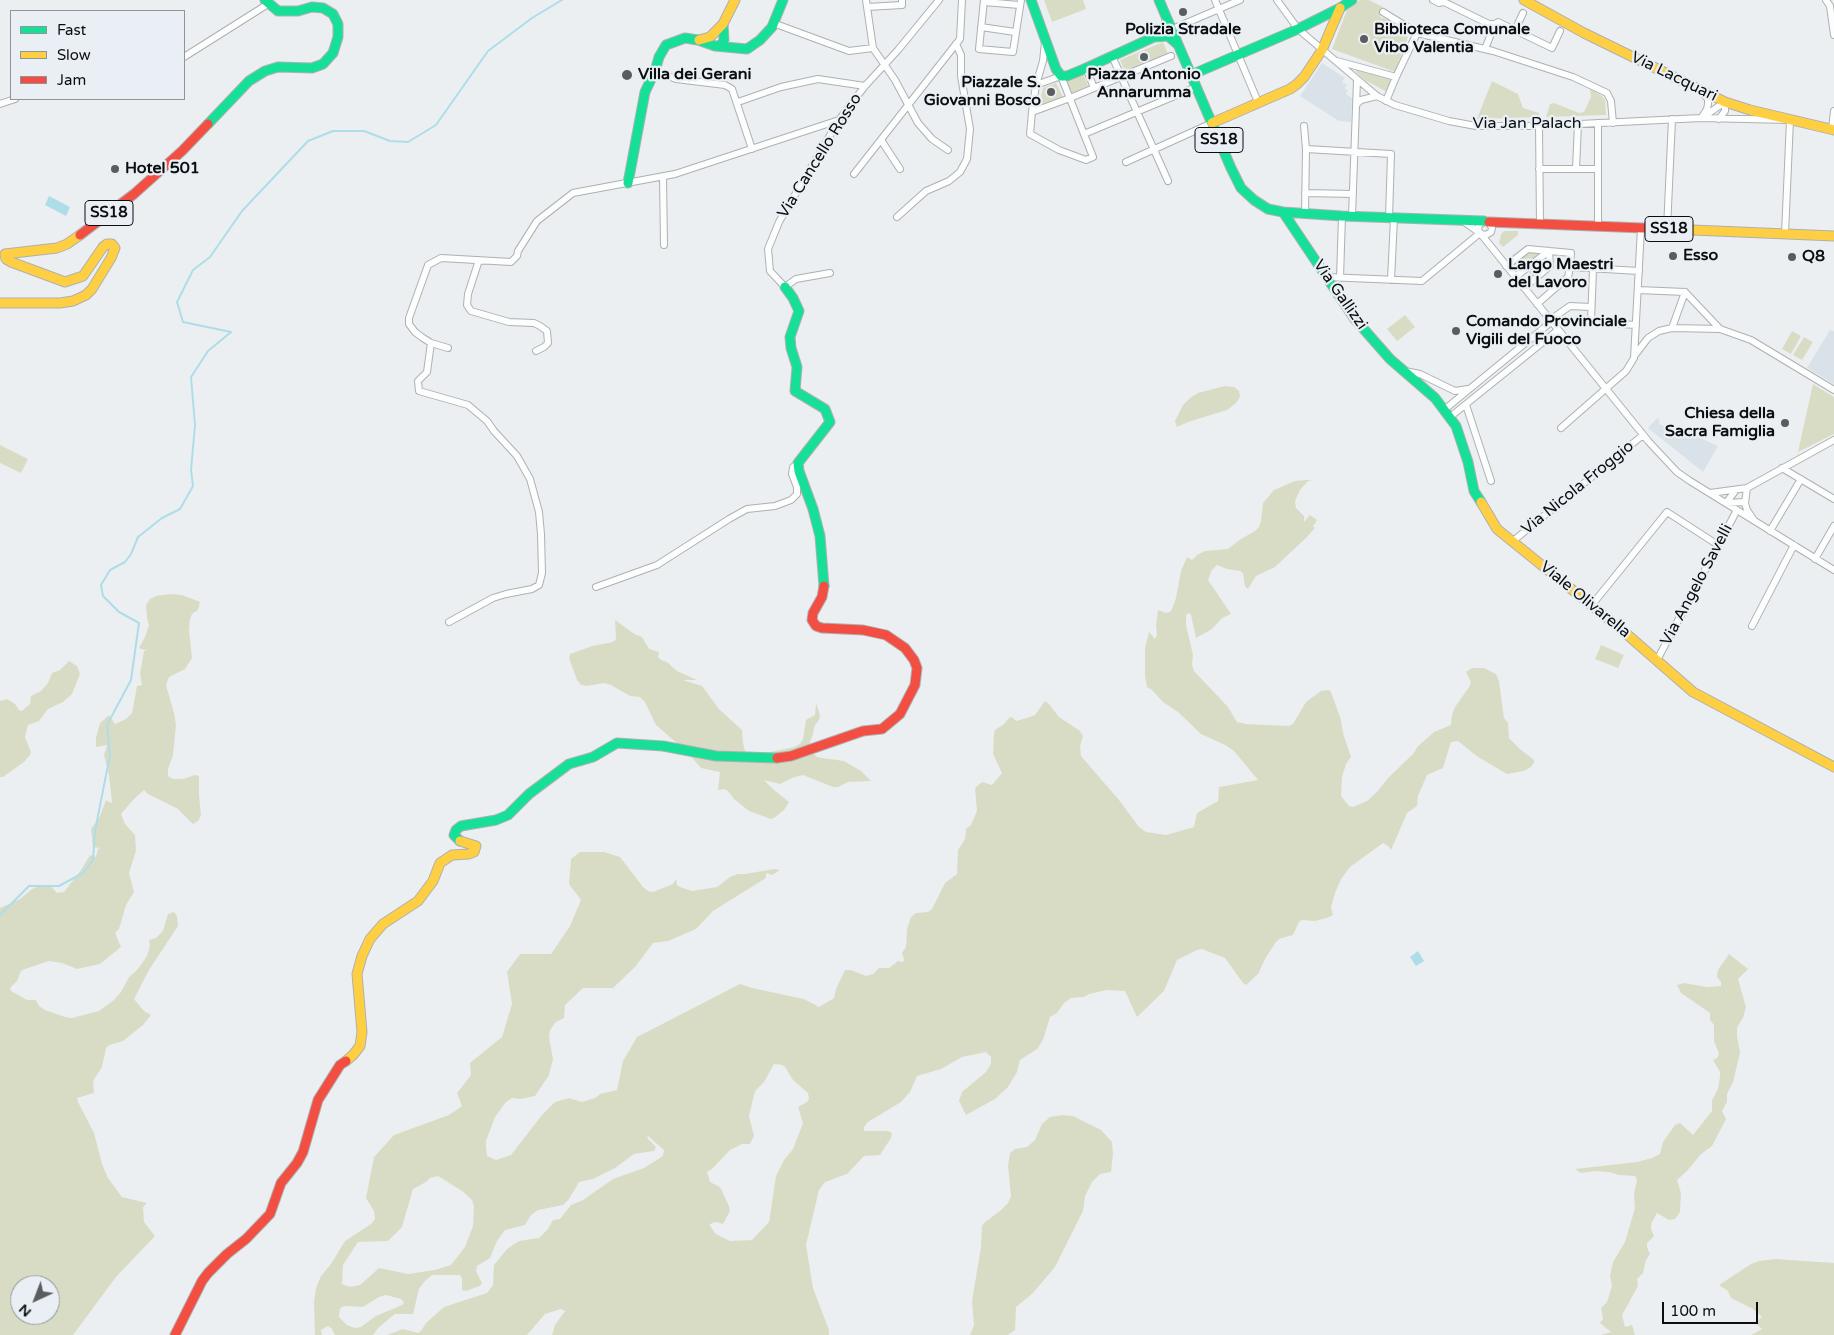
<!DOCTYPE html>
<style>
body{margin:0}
#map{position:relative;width:1834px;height:1335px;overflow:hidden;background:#eceff1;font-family:"Varela Round",sans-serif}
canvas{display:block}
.legend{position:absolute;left:10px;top:10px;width:175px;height:90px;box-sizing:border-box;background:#e9eff4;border:1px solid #909598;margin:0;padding:6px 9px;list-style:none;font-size:15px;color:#0b0d0f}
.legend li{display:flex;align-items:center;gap:10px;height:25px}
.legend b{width:25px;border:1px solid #909598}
.north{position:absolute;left:10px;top:1275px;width:50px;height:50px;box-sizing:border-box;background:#e9eff4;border:1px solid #909598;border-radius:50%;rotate:223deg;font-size:14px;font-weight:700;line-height:20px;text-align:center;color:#0b0d0f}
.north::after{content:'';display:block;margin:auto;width:18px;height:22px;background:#5a5c5e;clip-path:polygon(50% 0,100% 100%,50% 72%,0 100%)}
.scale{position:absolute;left:1662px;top:1302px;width:96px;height:22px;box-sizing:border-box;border:2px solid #0b0d0f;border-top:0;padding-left:6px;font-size:15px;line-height:18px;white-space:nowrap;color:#0b0d0f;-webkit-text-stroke:4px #e9eff4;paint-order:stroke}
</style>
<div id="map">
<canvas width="1834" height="1335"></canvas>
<ul class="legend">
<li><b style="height:6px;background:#16e098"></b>Fast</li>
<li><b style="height:6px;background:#ffcf43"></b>Slow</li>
<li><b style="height:6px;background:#f24e42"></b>Jam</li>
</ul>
<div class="north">N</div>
<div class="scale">100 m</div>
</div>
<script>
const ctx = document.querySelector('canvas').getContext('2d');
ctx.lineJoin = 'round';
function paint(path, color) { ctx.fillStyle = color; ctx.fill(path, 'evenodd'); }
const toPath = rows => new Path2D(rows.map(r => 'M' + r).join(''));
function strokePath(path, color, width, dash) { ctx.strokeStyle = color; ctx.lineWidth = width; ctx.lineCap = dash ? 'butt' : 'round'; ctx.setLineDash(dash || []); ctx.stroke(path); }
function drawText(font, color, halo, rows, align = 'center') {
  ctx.font = font + ' "Varela Round",sans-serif'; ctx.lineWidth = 4.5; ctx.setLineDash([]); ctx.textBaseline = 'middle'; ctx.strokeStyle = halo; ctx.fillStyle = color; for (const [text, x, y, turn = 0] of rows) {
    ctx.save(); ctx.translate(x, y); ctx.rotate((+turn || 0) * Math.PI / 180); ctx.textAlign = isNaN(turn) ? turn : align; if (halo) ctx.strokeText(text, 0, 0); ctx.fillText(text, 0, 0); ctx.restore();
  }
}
const built = toPath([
 [1322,63,1345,78,1342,82,1347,85,1345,88,1348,91,1346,94,1352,98,1351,122,1339,121,1300,96],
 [1830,330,1834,331,1834,384,1807,368],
 [1657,418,1660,420,1659,424,1671,429,1673,426,1718,446,1703,472,1648,428]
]);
const green = toPath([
 [1044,0,1083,0,1086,9,1052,22],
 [1360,0,1369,0,1383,7,1380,17,1390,20,1394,31,1408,37,1395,72,1332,49,1347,10],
 [1163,42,1168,54,1125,72,1120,60],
 [1356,68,1392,79,1387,92,1365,80,1356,72],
 [1083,73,1088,86,1072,93,1066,80],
 [1492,81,1518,94,1523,108,1539,113,1539,117,1477,119],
 [1056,83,1063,97,1042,104,1041,96,1043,88],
 [1590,89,1602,96,1605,100,1606,115,1546,117,1550,104,1554,103,1579,113,1584,112,1591,97],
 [1504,231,1518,231,1518,235,1503,247,1499,243,1500,239,1501,234],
 [1528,249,1549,251,1550,266,1534,279,1526,269,1519,274,1510,263],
 [1405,315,1415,327,1397,341,1387,329],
 [1792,331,1801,336,1791,354,1782,349],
 [1804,337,1813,342,1802,360,1793,355],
 [1813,384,1834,397,1834,434,1798,452],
 [1225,386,1234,387,1239,391,1240,397,1236,403,1227,410,1188,422,1177,427,1175,421,1183,405,1190,398,1198,393],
 [0,445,28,459,21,473,0,463],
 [1306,480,1312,480,1308,481,1300,490,1295,501,1296,508,1304,516,1304,522,1310,515,1317,520,1313,526,1315,528,1306,538,1275,567,1256,576,1248,589,1245,586,1243,573,1240,571,1227,569,1217,565,1212,570,1208,580,1231,614,1222,618,1212,629,1196,638,1191,615,1189,613,1186,615,1186,625,1193,655,1192,665,1194,671,1228,707,1237,722,1246,724,1289,726,1293,724,1306,702,1321,691,1329,690,1331,692,1341,720,1343,733,1351,757,1346,764,1342,777,1341,796,1349,806,1353,807,1367,801,1377,792,1388,778,1414,753,1417,747,1434,732,1451,725,1452,715,1455,707,1469,687,1471,682,1466,672,1472,668,1484,668,1496,674,1499,681,1504,718,1508,723,1509,738,1520,749,1534,760,1534,763,1531,767,1524,771,1507,774,1478,757,1458,741,1451,742,1443,768,1427,775,1418,796,1417,806,1407,813,1404,820,1391,850,1388,846,1383,843,1350,867,1341,879,1335,893,1331,907,1333,915,1327,918,1315,921,1302,920,1299,922,1293,935,1279,939,1276,942,1265,959,1258,974,1246,985,1243,983,1225,958,1202,949,1197,950,1177,960,1164,991,1137,1017,1125,991,1107,990,1089,994,1084,997,1071,998,1064,1003,1057,1013,1050,1017,1043,1040,1037,1049,1020,1060,1017,1072,1008,1087,995,1099,966,1115,959,1101,962,1092,986,1072,991,1064,991,1057,986,1052,962,1057,941,1069,917,1076,910,1092,901,1102,868,1122,864,1127,864,1131,888,1131,892,1133,891,1138,880,1155,864,1156,847,1174,825,1182,819,1190,806,1245,813,1288,829,1330,829,1335,552,1335,555,1325,565,1311,561,1309,545,1314,527,1335,387,1335,403,1329,418,1333,421,1331,426,1323,444,1307,487,1293,493,1285,494,1265,507,1249,519,1241,539,1238,548,1229,553,1220,560,1219,571,1205,583,1200,613,1179,644,1168,663,1156,664,1150,647,1135,648,1139,656,1147,654,1151,634,1154,615,1168,593,1179,579,1182,569,1199,563,1205,538,1210,531,1215,525,1225,505,1230,497,1241,490,1258,477,1266,476,1271,482,1283,480,1286,466,1291,462,1290,462,1279,460,1275,432,1275,424,1282,419,1289,413,1314,395,1314,378,1328,373,1335,335,1335,332,1329,328,1326,321,1330,322,1335,315,1335,314,1302,316,1288,321,1276,331,1264,345,1241,371,1224,375,1219,374,1211,366,1198,374,1157,394,1135,449,1115,462,1106,457,1093,471,1075,470,1063,502,1037,512,1004,507,972,520,954,551,954,570,926,581,900,569,884,571,859,580,852,604,852,620,857,643,887,648,891,653,892,673,884,676,879,677,885,680,887,692,891,717,887,730,877,738,874,745,874,774,869,780,870,772,875,766,873,766,878,713,911,696,929,668,941,653,943,635,967,613,988,583,988,565,1005,564,1018,556,1022,550,1030,549,1037,553,1059,549,1075,535,1096,521,1099,512,1098,506,1102,495,1117,486,1141,486,1148,487,1156,496,1160,511,1155,542,1115,555,1102,569,1098,582,1102,595,1098,600,1094,617,1090,623,1061,637,1037,740,984,752,988,804,999,819,1007,834,998,836,989,845,970,851,970,866,976,873,974,879,968,889,968,898,961,903,962,904,959,902,953,906,947,907,929,911,917,916,913,928,912,932,909,945,883,957,874,958,850,965,839,966,829,971,825,977,811,975,788,982,782,992,785,1002,773,993,754,994,734,995,730,1004,724,1009,718,1012,717,1016,721,1030,717,1035,715,1045,701,1049,704,1059,717,1080,731,1083,736,1080,746,1081,756,1119,800,1139,827,1146,832,1166,835,1194,827,1197,813,1218,801,1219,787,1258,780,1234,751,1225,745,1201,734,1178,712,1163,702,1152,690,1147,687,1145,676,1145,648,1149,632,1155,639,1157,635,1156,626,1158,610,1166,613,1170,612,1172,609,1176,598,1181,571,1187,557,1192,560,1197,555,1205,551,1228,549,1241,539,1255,531,1259,527,1261,521,1263,503,1274,490,1295,481],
 [774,1064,782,1065,785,1067,793,1080,808,1093,809,1099,807,1102,798,1107,803,1123,793,1149,784,1160,776,1176,769,1222,752,1240,730,1241,716,1234,710,1226,710,1224,716,1222,723,1224,730,1211,729,1206,720,1187,710,1182,707,1172,712,1169,730,1150,742,1144,750,1144,754,1136,749,1116,755,1091,764,1082],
 [438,1176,462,1191,472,1200,474,1206,473,1226,465,1247,451,1265,435,1270,408,1274,379,1268,360,1285,350,1287,342,1284,343,1265,358,1242,388,1241,402,1227,413,1189,426,1182,430,1178],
 [386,1295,401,1299,404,1303,402,1305,376,1316,361,1327,355,1328,347,1325,339,1317,340,1309,342,1307,346,1306,363,1307,379,1297],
 [170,594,182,595,200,602,198,610,192,614,190,619,189,630,192,658,185,669,169,677,166,685,174,713,176,725,173,755,168,769,168,776,173,779,183,779,195,775,199,776,199,795,201,815,198,821,193,824,178,809,148,794,144,790,134,799,121,814,125,824,135,835,136,851,129,873,134,892,126,905,119,929,115,933,121,947,100,964,77,969,62,963,49,961,25,969,21,971,17,981,10,988,11,991,27,1000,36,1000,39,1006,45,1010,65,1017,72,1018,99,1011,114,1000,121,992,129,977,138,969,147,956,150,945,149,940,156,938,163,931,168,914,174,912,177,916,178,926,149,970,134,999,144,1011,151,1015,143,1025,123,1041,109,1045,106,1048,102,1067,93,1081,94,1093,77,1098,78,1102,94,1133,102,1164,108,1178,122,1197,147,1203,143,1207,144,1222,155,1236,116,1277,73,1335,0,1335,0,908,20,899,32,889,42,885,50,885,57,893,64,892,81,870,90,855,96,857,98,849,100,848,93,847,91,829,100,816,106,800,111,803,112,802,109,775,104,755,107,745,96,747,96,738,100,723,109,715,115,724,126,719,132,713,137,686,142,685,140,673,144,651,147,651,139,648,145,637,149,625,147,618,146,605,150,599,156,596],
 [20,1285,50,1285,50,1315,27,1315,22,1320,26,1315,20,1315],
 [615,620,636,635,642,637,649,649,659,652,658,657,661,660,667,662,677,671,697,680,683,680,702,686,719,709,742,730,743,743,745,751,749,753,761,754,794,747,800,744,803,739,806,720,815,715,816,703,820,715,819,720,815,725,812,737,807,750,807,756,814,754,817,757,823,758,844,761,861,771,871,781,848,782,838,787,833,787,803,775,792,778,780,784,764,780,773,789,789,802,784,810,774,818,771,819,749,811,734,799,728,791,724,789,718,790,720,772,701,768,687,752,656,725,645,702,640,697,630,696,611,685,604,683,587,686,581,685,577,680,569,658,570,654,592,646,613,642,616,639],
 [1601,645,1624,655,1618,668,1595,659],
 [69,661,77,666,80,674,72,694,63,702,48,709,39,721,28,725,25,737,31,752,30,755,24,762,3,777,0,777,0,701,7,699,15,704,19,710,22,711,30,704,31,696,41,691,48,683,52,673,60,670],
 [1729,954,1748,969,1738,979,1746,1007,1743,1018,1737,1027,1737,1036,1740,1053,1733,1082,1727,1094,1727,1102,1722,1111,1726,1119,1712,1146,1701,1154,1687,1171,1677,1180,1681,1193,1680,1212,1675,1219,1669,1220,1657,1213,1651,1224,1651,1229,1654,1236,1647,1243,1647,1247,1650,1254,1646,1260,1643,1273,1637,1279,1638,1286,1622,1315,1625,1327,1632,1325,1635,1335,1601,1335,1611,1332,1600,1323,1603,1319,1601,1308,1607,1302,1612,1286,1610,1276,1613,1262,1625,1242,1635,1208,1634,1194,1637,1180,1635,1176,1619,1175,1609,1172,1594,1171,1581,1173,1575,1169,1637,1162,1652,1158,1660,1154,1663,1142,1675,1125,1680,1123,1693,1135,1712,1111,1712,1100,1718,1089,1720,1076,1720,1072,1713,1060,1717,1058,1719,1054,1714,1041,1714,1025,1710,1020,1710,1013,1681,993,1677,985,1684,983,1707,987,1721,986,1721,982,1717,977,1718,970],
 [1062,1115,1073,1116,1101,1130,1112,1142,1113,1154,1111,1172,1100,1174,1092,1182,1085,1196,1083,1211,1055,1267,1033,1293,1016,1307,1015,1330,1008,1335,970,1335,974,1325,972,1301,981,1247,982,1226,985,1222,1000,1211,1008,1203,1011,1196,1008,1166,1010,1153,1015,1149,1027,1147,1035,1140,1042,1124,1050,1117],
 [1775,1259,1834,1263,1834,1335,1751,1335,1762,1329,1755,1323,1762,1317,1753,1309,1731,1298,1728,1291,1719,1285,1751,1264,1759,1261]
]);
const water = toPath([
 [49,196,70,207,66,216,45,205],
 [1418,951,1424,961,1416,966,1410,957]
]);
const stream = toPath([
 [0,915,29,886,59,886,83,873,93,860,95,831,110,755,107,725,131,680,139,623,119,612,103,596,101,585,110,570,125,562,131,554,138,537,162,518,180,509,193,486,191,470,195,425,191,377,208,351,231,332,183,322,177,302,193,270,210,257,242,211,308,141,333,131,364,131,390,141,408,142,436,125,488,51,532,18,562,0]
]);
const street = toPath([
 [866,0,873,48,895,80,918,123,932,139,948,150],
 [984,0,979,49,1013,52,1021,0],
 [1215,0,1258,102],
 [1277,0,1298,29,1377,96,1395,105,1449,121,1476,126,1539,126,1701,118,1790,120,1785,234],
 [1433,0,1439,3,1444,2,1489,24,1495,24,1498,22,1552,48,1560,31],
 [1826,0,1830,6,1834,35],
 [984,2,1019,5],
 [867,7,902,5,902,0],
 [1383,12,1417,33],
 [773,23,849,51,873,48],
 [981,27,1015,32],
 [1170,30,1240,0],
 [1515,30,1523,13],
 [1155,37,1163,30,1166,18],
 [1485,49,1495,24],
 [1112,56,1168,181],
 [184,57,268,4],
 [1337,61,1396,77,1417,33,1493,51,1573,77,1607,93,1611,101,1613,123],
 [1086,68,1094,88],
 [655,71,676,79,725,85,732,89,752,149],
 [1036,85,1061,76,1093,157,1086,160,1059,150,1030,134,1032,112,1036,85,1043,61,1045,42],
 [1386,101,1396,77],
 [738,102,781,87,818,79,865,86],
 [0,104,15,99],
 [1356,105,1361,100,1377,96],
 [1032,112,1070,98,1171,56],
 [1702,117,1707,109,1708,104,1708,99,1702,93],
 [1703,117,1725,102,1725,111,1719,119],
 [1304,126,1306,149,1305,214],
 [1539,126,1540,224],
 [1832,129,1834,111],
 [1084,134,1196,87],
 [881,140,900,169],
 [1306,149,1391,154,1389,218],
 [1126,162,1212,123],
 [1539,169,1598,169],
 [1576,169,1578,124],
 [854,174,960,39,962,0],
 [663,177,664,245],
 [1305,193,1353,194],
 [1352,216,1357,80],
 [897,217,926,191,949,181,960,172,967,159,970,129,961,76,961,55,956,44],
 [1598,226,1598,123],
 [1667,229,1672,119],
 [1481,234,1486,235,1491,232,1492,228,1489,222,1484,221,1479,225,1478,229,1480,233,1649,442,1677,472,1690,481,1834,570],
 [479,260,468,294,467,305,471,311,509,322,534,323,540,326,547,331,548,343,544,347,536,351],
 [1506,266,1528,249,1571,253,1570,267,1639,271],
 [1593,269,1591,322,1636,325],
 [830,273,796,279,785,287,770,271,768,249,779,222,839,120,865,86,898,50,939,0],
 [1326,277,1422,281,1480,233,1463,221],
 [1515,277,1549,251],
 [1340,278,1342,216],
 [1391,280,1394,218],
 [1524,288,1550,266,1549,251],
 [1638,290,1685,292],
 [1537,304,1568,277,1570,267],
 [1550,320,1570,306,1591,307],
 [1720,329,1685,292,1672,328,1720,329,1751,340,1834,390],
 [431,343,427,372,418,381,419,391,468,405,487,421,494,431,517,456,530,479,539,512,541,534,542,573,539,585,532,589,506,594,493,598,449,622],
 [448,348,431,343,423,338,415,332,409,324,409,318,428,265,441,258,511,262,517,256,518,251,537,221,573,193,675,174,839,120],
 [1635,355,1648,338,1659,331,1672,328],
 [1405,371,1420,374,1455,391,1468,389],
 [1466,405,1491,481],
 [1444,410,1551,322],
 [1450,417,1558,330],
 [1561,428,1626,371,1634,358,1641,228],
 [1782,468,1834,499],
 [1747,488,1745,503,1747,510,1753,519],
 [1736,490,1726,503,1745,502],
 [1710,493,1747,488,1834,440],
 [1770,531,1801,479],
 [1513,541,1643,435],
 [1815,559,1834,526],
 [596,587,657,565,729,519,747,509,775,506,791,500,797,494,797,487,792,474,793,467,798,463],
 [1591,606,1667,512,1718,545],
 [1752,626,1794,545],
 [1657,660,1737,510]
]);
const fast = toPath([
 [1031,0,1056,69,1061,76,1067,76,1084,69,1154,37,1168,36,1177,44],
 [1159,0,1231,168,1241,188,1254,200,1268,209,1283,212,1342,216,1484,221],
 [718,46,722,44,724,40,723,24],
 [1191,75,1298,29,1340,8,1352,0],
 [208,124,249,81,265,71,278,67,312,68,323,64,333,53,338,37,338,24,333,14,323,8,312,7,298,11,278,11,265,0],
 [628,183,645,92,655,71,659,57,666,45,685,38,698,40,715,46,747,49,760,40,772,27,783,0],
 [1283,212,1354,318,1390,359,1435,398,1456,426,1468,462,1474,491,1481,502],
 [785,287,793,298,799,311,790,337,791,348,797,367,795,391,825,409,830,422,798,463,799,471,813,509,820,536,824,586],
 [460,841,454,835,456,830,461,826,496,820,508,815,529,794,569,764,593,757,617,743,663,746,716,756,777,758]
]);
const slow = toPath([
 [1524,0,1584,33,1725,102,1750,110,1834,130],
 [699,40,710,37,723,24,735,0],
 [1212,123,1290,89,1297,84,1304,77,1322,50,1340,8],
 [1669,229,1834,236],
 [0,303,60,303,73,301,86,295,92,289,111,258,115,248,112,244,107,244,103,247,83,276,65,282,11,262,6,259,5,254,57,248,67,244,80,235],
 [1481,502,1497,529,1622,630,1693,692,1834,767],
 [346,1061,353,1055,360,1046,362,1032,357,974,362,956,370,939,383,924,418,901,433,881,440,863,452,855,469,854,474,852,476,846,460,841]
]);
const jam = toPath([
 [1489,222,1669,229],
 [80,235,134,194,182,151,208,124],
 [777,758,791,756,863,731,882,729,900,714,915,685,917,668,914,660,905,648,886,635,863,630,822,628,816,626,812,620,813,613,822,597,824,586],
 [175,1335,202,1281,208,1273,227,1254,246,1239,270,1214,281,1183,297,1163,303,1152,318,1100,340,1065,346,1061]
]);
const markers = [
 [1183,12,5,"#5a5c5e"],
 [1364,39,5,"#5a5c5e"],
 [1144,57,5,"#5a5c5e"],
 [627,75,6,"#5a5c5e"],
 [1051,92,5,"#5a5c5e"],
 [115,169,5,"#5a5c5e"],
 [1673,256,5,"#5a5c5e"],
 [1792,257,5,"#5a5c5e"],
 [1498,274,5,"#5a5c5e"],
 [1456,331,5,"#5a5c5e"],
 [1785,423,5,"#5a5c5e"]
];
const shields = [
 [1219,140,48],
 [109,213,48],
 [1669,229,48]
];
const shieldNames = [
 ["SS18",1219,140],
 ["SS18",109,213],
 ["SS18",1669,229]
];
const poiNames = [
 ["Polizia Stradale",1183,30,"center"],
 ["Biblioteca Comunale",1374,30],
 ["Vibo Valentia",1374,48],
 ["Villa dei Gerani",638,75],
 ["Piazza Antonio",1144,75,"center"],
 ["Annarumma",1144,93,"center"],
 ["Piazzale S.",1041,83,"right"],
 ["Giovanni Bosco",1041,101,"right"],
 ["Hotel 501",125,169],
 ["Esso",1683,256],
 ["Q8",1802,257],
 ["Largo Maestri",1508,265],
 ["del Lavoro",1508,283],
 ["Comando Provinciale",1466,322],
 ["Vigili del Fuoco",1466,340],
 ["Chiesa della",1775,414,"right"],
 ["Sacra Famiglia",1775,432,"right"]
];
const streetNames = [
 ["Via Lacquari",1674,77,26],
 ["Via Jan Palach",1527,124],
 ["Via Cancello Rosso",820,156,-58],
 ["Via Gallizzi",1340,295,55],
 ["Via Nicola Froggio",1578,488,-39],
 ["Via Angelo Savelli",1697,585,-62],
 ["Viale Olivarella",1585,600,39]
];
paint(built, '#dae2e9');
paint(green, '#d9dcc5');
paint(water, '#aeddea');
strokePath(stream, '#aeddea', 2);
strokePath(street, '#aeb0b2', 8);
strokePath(fast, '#aeb0b2', 11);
strokePath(slow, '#aeb0b2', 11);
strokePath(jam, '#aeb0b2', 11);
strokePath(street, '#fcfdfd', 6);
strokePath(fast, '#16e098', 9);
strokePath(slow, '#ffcf43', 9);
strokePath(jam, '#f24e42', 9);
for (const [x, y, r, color] of markers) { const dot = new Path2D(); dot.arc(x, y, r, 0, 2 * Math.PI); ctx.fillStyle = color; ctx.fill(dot); strokePath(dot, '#e9eff4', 2); }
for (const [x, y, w] of shields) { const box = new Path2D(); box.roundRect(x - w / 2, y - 12.5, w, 25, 4); ctx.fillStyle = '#e9eff4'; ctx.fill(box); strokePath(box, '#0b0d0f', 1); }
drawText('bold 15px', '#0b0d0f', null, shieldNames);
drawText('bold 16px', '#0b0d0f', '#e9eff4', poiNames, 'left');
drawText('16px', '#0b0d0f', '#e9eff4', streetNames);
</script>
